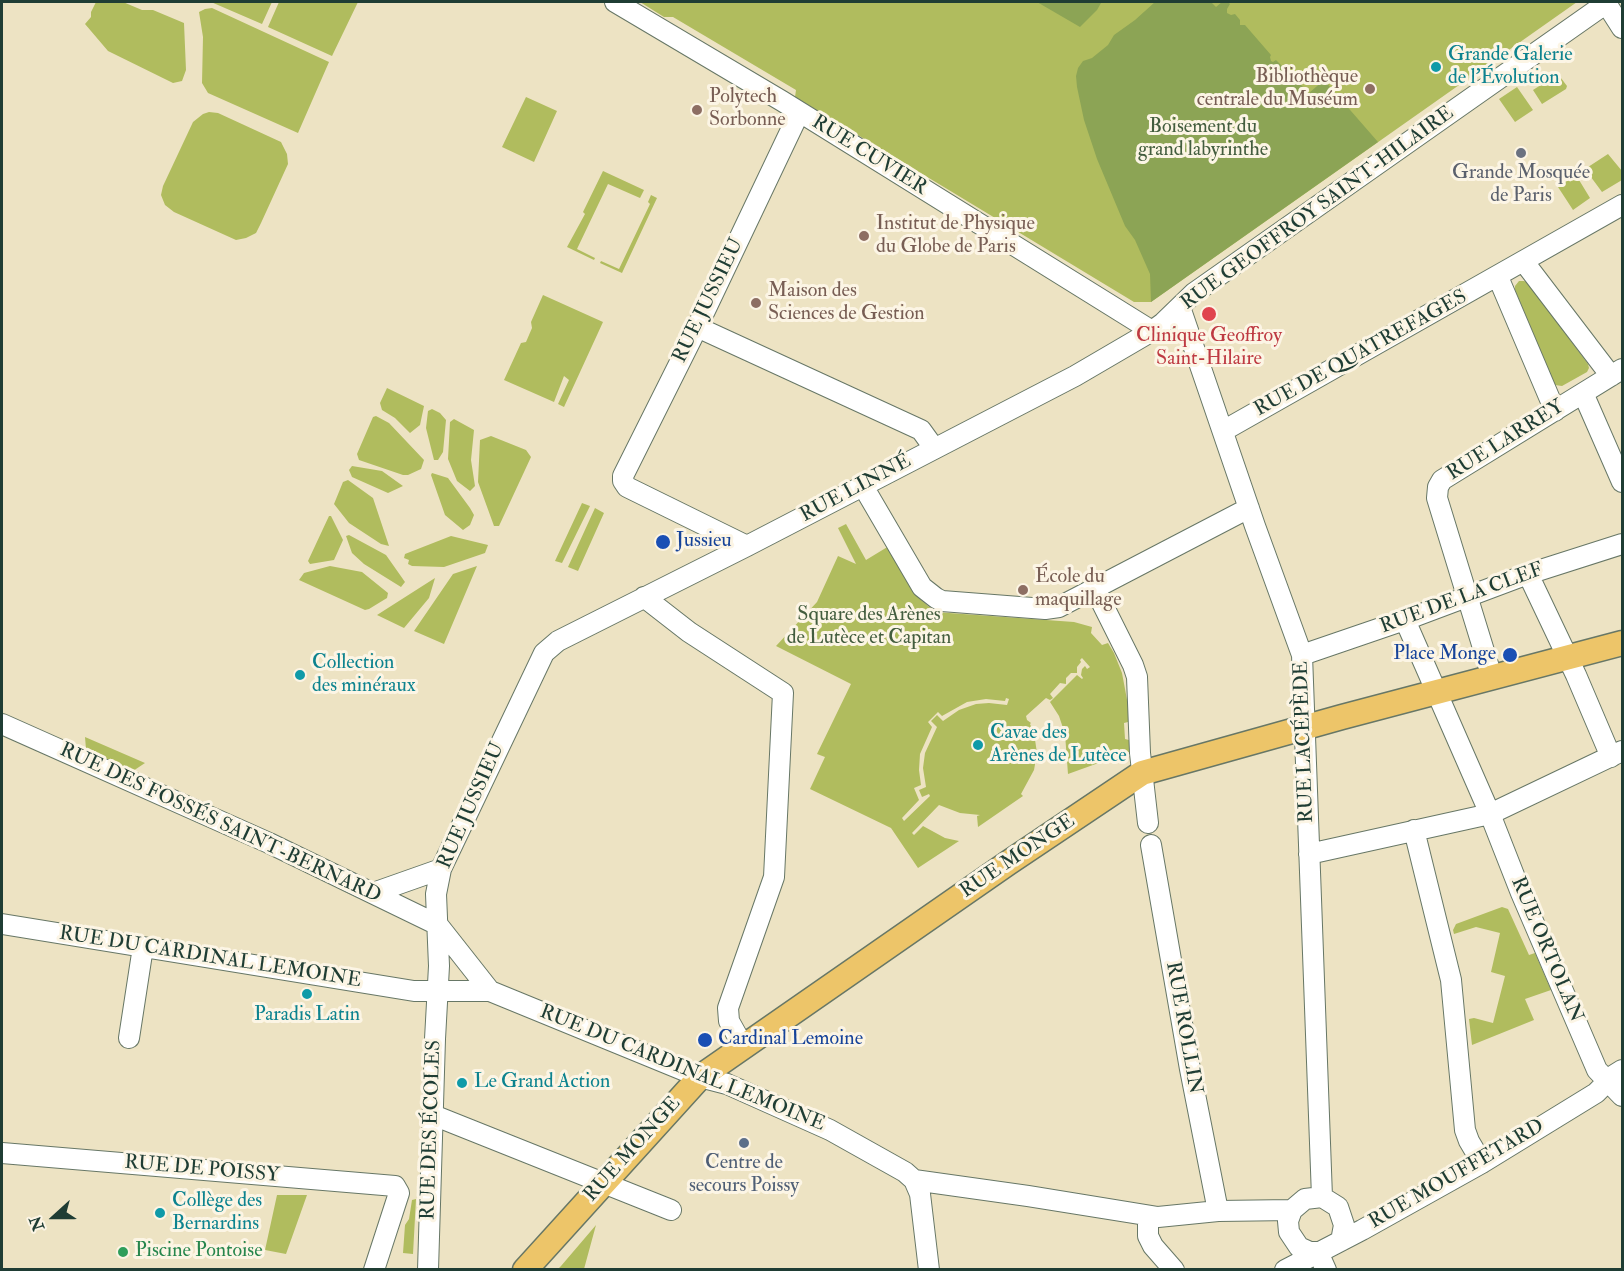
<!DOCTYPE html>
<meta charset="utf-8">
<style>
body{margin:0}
#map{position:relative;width:1624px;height:1271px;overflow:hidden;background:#ede3c3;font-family:"IM FELL Double Pica",serif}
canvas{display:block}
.frame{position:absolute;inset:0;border:3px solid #1f3d34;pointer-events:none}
.north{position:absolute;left:24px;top:1187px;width:60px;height:60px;-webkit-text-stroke:4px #fcf5e5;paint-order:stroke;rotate:249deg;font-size:16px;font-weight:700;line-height:24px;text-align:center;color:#1f3d34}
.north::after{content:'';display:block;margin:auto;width:21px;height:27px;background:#1f3d34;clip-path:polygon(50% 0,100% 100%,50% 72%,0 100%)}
</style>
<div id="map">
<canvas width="1624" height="1271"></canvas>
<div class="frame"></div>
<div class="north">N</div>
</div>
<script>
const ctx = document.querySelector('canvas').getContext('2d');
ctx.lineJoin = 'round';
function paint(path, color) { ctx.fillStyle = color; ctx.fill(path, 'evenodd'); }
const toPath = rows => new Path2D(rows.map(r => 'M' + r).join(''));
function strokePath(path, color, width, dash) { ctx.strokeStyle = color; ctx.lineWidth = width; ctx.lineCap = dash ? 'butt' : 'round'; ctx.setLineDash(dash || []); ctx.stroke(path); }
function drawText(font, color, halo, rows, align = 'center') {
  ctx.font = font + ' "IM FELL Double Pica",serif'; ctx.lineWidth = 6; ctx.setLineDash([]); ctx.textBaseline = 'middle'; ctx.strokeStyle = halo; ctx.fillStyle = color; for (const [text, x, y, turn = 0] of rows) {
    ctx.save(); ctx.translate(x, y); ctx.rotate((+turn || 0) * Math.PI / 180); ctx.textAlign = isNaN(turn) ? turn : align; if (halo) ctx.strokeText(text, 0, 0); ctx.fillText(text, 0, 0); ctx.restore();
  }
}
const green = toPath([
 [96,2,123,2,142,10,153,10,184,23,186,70,182,81,173,83,108,51,85,24,91,17,91,12],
 [211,2,272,2,262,24],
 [279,2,358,2,332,56,268,27],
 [640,2,1577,2,1151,302,1134,302,795,97,796,90,673,17,664,17],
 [212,8,329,62,298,133,208,93,202,83,203,37,199,12,205,9],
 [1558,74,1567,86,1566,89,1542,104,1533,90],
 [1517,87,1533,110,1515,122,1499,99],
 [526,97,557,111,534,162,502,147],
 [209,112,218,113,281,142,287,154,288,164,261,223,256,233,246,238,236,240,174,212,165,205,161,195,163,186,193,122,203,114],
 [1608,154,1622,171,1622,180,1602,192,1585,169],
 [603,171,644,190,640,198,608,184,577,249,595,258,594,260,567,247,585,214,583,212],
 [1576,175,1590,198,1573,210,1558,187],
 [651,195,657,198,622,273,600,263,601,261,619,269,650,204,648,202],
 [1519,281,1524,281,1528,283,1588,364,1589,368,1587,372,1562,386,1555,385,1515,290,1515,286],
 [543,295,603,322,564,407,558,404,569,380,564,376,554,402,504,380,521,343,526,342,532,328,531,322],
 [387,388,424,406,420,425,410,433,395,418,382,410,380,403],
 [432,409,440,413,446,420,443,452,438,460,434,460,426,428,428,411],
 [376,416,389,423,424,460,421,469,408,475,403,475,359,460,357,454,373,417],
 [454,419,474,430,471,460,475,486,470,491,457,481,448,459,450,422],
 [491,436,526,450,531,457,499,526,494,526,478,482,480,440],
 [352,466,382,471,403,486,388,493,352,477,349,470],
 [432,473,448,478,470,508,474,515,470,525,463,530,445,515,431,475],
 [348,480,373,498,389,546,381,544,349,523,334,504,343,482],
 [582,503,590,506,562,563,555,561],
 [595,508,604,513,578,571,568,567],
 [329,516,331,516,343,540,334,560,310,564,308,561],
 [846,524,866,560,889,546,920,599,935,612,1074,622,1092,627,1091,633,1102,645,1108,643,1114,653,1122,673,1128,705,1128,722,1124,723,1125,739,1129,740,1129,752,1068,774,1065,734,1059,716,1050,702,1077,675,1082,679,1083,678,1081,675,1082,669,1085,666,1087,669,1090,667,1082,658,1080,660,1081,662,1077,667,1077,673,1071,673,1066,678,1066,684,1060,683,1050,694,1053,698,1050,700,1046,698,1026,716,1027,720,1031,723,1030,724,1034,733,1037,753,1034,770,1021,794,1023,796,978,827,977,816,980,815,960,813,939,805,912,833,914,835,923,826,945,838,959,841,918,868,891,828,810,789,825,757,817,754,851,684,776,646,817,602,838,556,856,564,838,528],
 [1006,698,1009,699,1007,705,989,703,976,704,959,710,943,721,937,715,931,721,937,727,925,753,923,768,926,787,919,790,922,797,929,794,930,796,904,821,902,818,919,800,914,788,921,785,919,770,920,754,932,727,928,722,938,712,942,716,967,702,986,699,1005,701],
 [349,535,386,555,405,582,401,587,364,564,352,553,346,536],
 [451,536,488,545,485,553,444,567,412,566,408,564,409,560,404,558,405,554],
 [330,566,362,572,388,593,387,598,369,609,365,610,299,580,304,573],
 [477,566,444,644,414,631,453,574],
 [435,578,429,598,404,628,377,615],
 [85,737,145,763,133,771,86,749],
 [1502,907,1508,909,1529,955,1535,953,1551,990,1525,999,1534,1020,1472,1045,1469,1019,1474,1018,1493,1023,1505,976,1491,972,1500,933,1476,927,1454,934,1453,930,1456,924],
 [277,1195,307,1195,286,1254,265,1250],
 [416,1199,413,1254,403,1253,405,1225,409,1219,412,1200],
 [596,1225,584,1269,558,1269,561,1266]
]);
const forest = toPath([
 [1037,2,1101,2,1101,3,1097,10,1080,27],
 [1155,2,1211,2,1216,7,1222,2,1228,2,1230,4,1227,9,1227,13,1231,15,1235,14,1240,20,1240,25,1245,25,1271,55,1270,57,1271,61,1273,62,1276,60,1309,93,1324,80,1378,142,1151,302,1150,274,1135,240,1125,226,1097,159,1084,120,1077,87,1076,76,1078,68,1083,61,1092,58,1108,45,1114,35,1135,20]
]);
const minor = toPath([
 [615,2,782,101,1152,331],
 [1606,3,1622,28],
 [1524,262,1611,376],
 [1498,277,1555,411],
 [1180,307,1255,526,1302,655,1322,1197],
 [697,327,921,430,934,448],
 [1583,393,1622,482],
 [1223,431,1622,205],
 [863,486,922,587,936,598,942,601,1045,609,1059,607,1249,508],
 [747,546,627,487,623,481,623,476,691,340,799,113],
 [1528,574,1576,675,1611,757],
 [1095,589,1133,665,1137,677,1140,753,1148,823],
 [644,597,689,632,783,693,774,877,728,1008,729,1021,743,1046],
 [1405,620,1490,814,1521,893,1597,1070,1622,1096],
 [1302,655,1416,616,1528,574,1622,544],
 [1492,677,1437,498,1438,487,1442,480,1622,369],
 [2,724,269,843,438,925,490,991],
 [1414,830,1451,980,1465,1130,1469,1141,1482,1163],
 [1151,845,1190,1069,1218,1211],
 [1309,854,1490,814,1622,751],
 [373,893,441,869],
 [2,924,414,991,490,991,700,1077,727,1084,830,1130,905,1172,914,1180,1028,1196,1158,1217,1218,1211,1292,1210],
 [129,1038,143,947],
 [433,1115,671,1210],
 [2,1153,395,1186,399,1193,374,1270],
 [914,1180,920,1194,929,1270],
 [1148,1216,1148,1236,1153,1246,1174,1270],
 [1318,1252,1310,1252,1299,1247,1289,1232,1288,1221,1292,1210,1305,1199,1322,1197,1338,1207,1344,1225,1341,1241],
 [1318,1252,1326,1270],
 [428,1270,435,1039,439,966,436,894,441,869,544,653,558,641,747,546,1075,376,1152,331,1163,323,1194,293,1608,2],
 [1285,1270,1362,1230,1482,1163,1596,1093,1614,1075,1622,1070]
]);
const major = toPath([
 [525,1270,700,1077,1008,863,1142,773,1342,717,1622,643]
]);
const markers = [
 [1436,67,6,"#0f9aa8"],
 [1370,89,6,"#8d6e63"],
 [697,110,6,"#8d6e63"],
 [1521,153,6,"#6b7280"],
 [864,236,6,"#8d6e63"],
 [756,303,6,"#8d6e63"],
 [1209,314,8,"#e0444e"],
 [663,542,8,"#1a4fb4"],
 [1023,590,6,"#8d6e63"],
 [1510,655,8,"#1a4fb4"],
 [300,675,6,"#0f9aa8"],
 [978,745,6,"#0f9aa8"],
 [307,994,6,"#0f9aa8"],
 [705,1040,8,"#1a4fb4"],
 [462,1083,6,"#0f9aa8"],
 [744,1143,6,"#5c6f8a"],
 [160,1213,6,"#0f9aa8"],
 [123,1252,6,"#2e9e5b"]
];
const cultureNames = [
 ["Grande Galerie",1448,56],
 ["de l'Évolution",1448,79],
 ["Collection",312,664],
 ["des minéraux",312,687],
 ["Cavae des",990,734],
 ["Arènes de Lutèce",990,757],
 ["Paradis Latin",307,1016,"center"],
 ["Le Grand Action",474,1083],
 ["Collège des",172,1202],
 ["Bernardins",172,1225]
];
const educationNames = [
 ["Bibliothèque",1358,78,"right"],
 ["centrale du Muséum",1358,101,"right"],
 ["Polytech",709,98],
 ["Sorbonne",709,121],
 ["Institut de Physique",876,225],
 ["du Globe de Paris",876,248],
 ["Maison des",768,292],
 ["Sciences de Gestion",768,315],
 ["École du",1035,578],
 ["maquillage",1035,601]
];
const parkNames = [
 ["Boisement du",1203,128],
 ["grand labyrinthe",1203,151],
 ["Square des Arènes",869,616],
 ["de Lutèce et Capitan",869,639]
];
const streetNames = [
 ["RUE CUVIER",869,156,32],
 ["RUE GEOFFROY SAINT-HILAIRE",1318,209,-36],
 ["RUE JUSSIEU",709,301,-64],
 ["RUE DE QUATREFAGES",1361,354,-29],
 ["RUE LARREY",1506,441,-32],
 ["RUE LINNÉ",856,489,-28],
 ["RUE DE LA CLEF",1462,599,-20],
 ["RUE LACÉPÈDE",1305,742,-92],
 ["RUE JUSSIEU",472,806,-66],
 ["RUE DES FOSSÉS SAINT-BERNARD",220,824,25],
 ["RUE MONGE",1018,857,-34],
 ["RUE ORTOLAN",1546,950,67],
 ["RUE DU CARDINAL LEMOINE",210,958,9],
 ["RUE ROLLIN",1183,1028,80],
 ["RUE DU CARDINAL LEMOINE",682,1069,22],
 ["RUE DES ÉCOLES",432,1130,-88],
 ["RUE MONGE",633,1150,-48],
 ["RUE DE POISSY",202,1170,5],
 ["RUE MOUFFETARD",1457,1175,-30]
];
const worshipNames = [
 ["Grande Mosquée",1521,174],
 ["de Paris",1521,197]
];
const healthNames = [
 ["Clinique Geoffroy",1209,337],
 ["Saint-Hilaire",1209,360]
];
const transitNames = [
 ["Jussieu",676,542],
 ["Place Monge",1496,655,"right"],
 ["Cardinal Lemoine",718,1040]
];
const serviceNames = [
 ["Centre de",744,1164],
 ["secours Poissy",744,1187]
];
const leisureNames = [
 ["Piscine Pontoise",135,1252]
];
paint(green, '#b0bc5e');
paint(forest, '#8ca455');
strokePath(minor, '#677766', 22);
strokePath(major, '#677766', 27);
strokePath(minor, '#fff', 20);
strokePath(major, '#edc569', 24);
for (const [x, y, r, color] of markers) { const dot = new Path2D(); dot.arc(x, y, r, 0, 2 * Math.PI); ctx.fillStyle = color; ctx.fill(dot); strokePath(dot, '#fcf5e5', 2); }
drawText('20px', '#0d838f', '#fcf5e5', cultureNames, 'left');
drawText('20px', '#785e54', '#fcf5e5', educationNames, 'left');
drawText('20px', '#435d3e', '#fcf5e5', parkNames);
drawText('20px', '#1f3d34', '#fcf5e5', streetNames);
drawText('20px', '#5b616d', '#fcf5e5', worshipNames);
drawText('20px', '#be3a42', '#fcf5e5', healthNames);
drawText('20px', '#164399', '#fcf5e5', transitNames, 'left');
drawText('20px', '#4e5e75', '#fcf5e5', serviceNames);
drawText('20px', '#27864d', '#fcf5e5', leisureNames, 'left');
</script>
